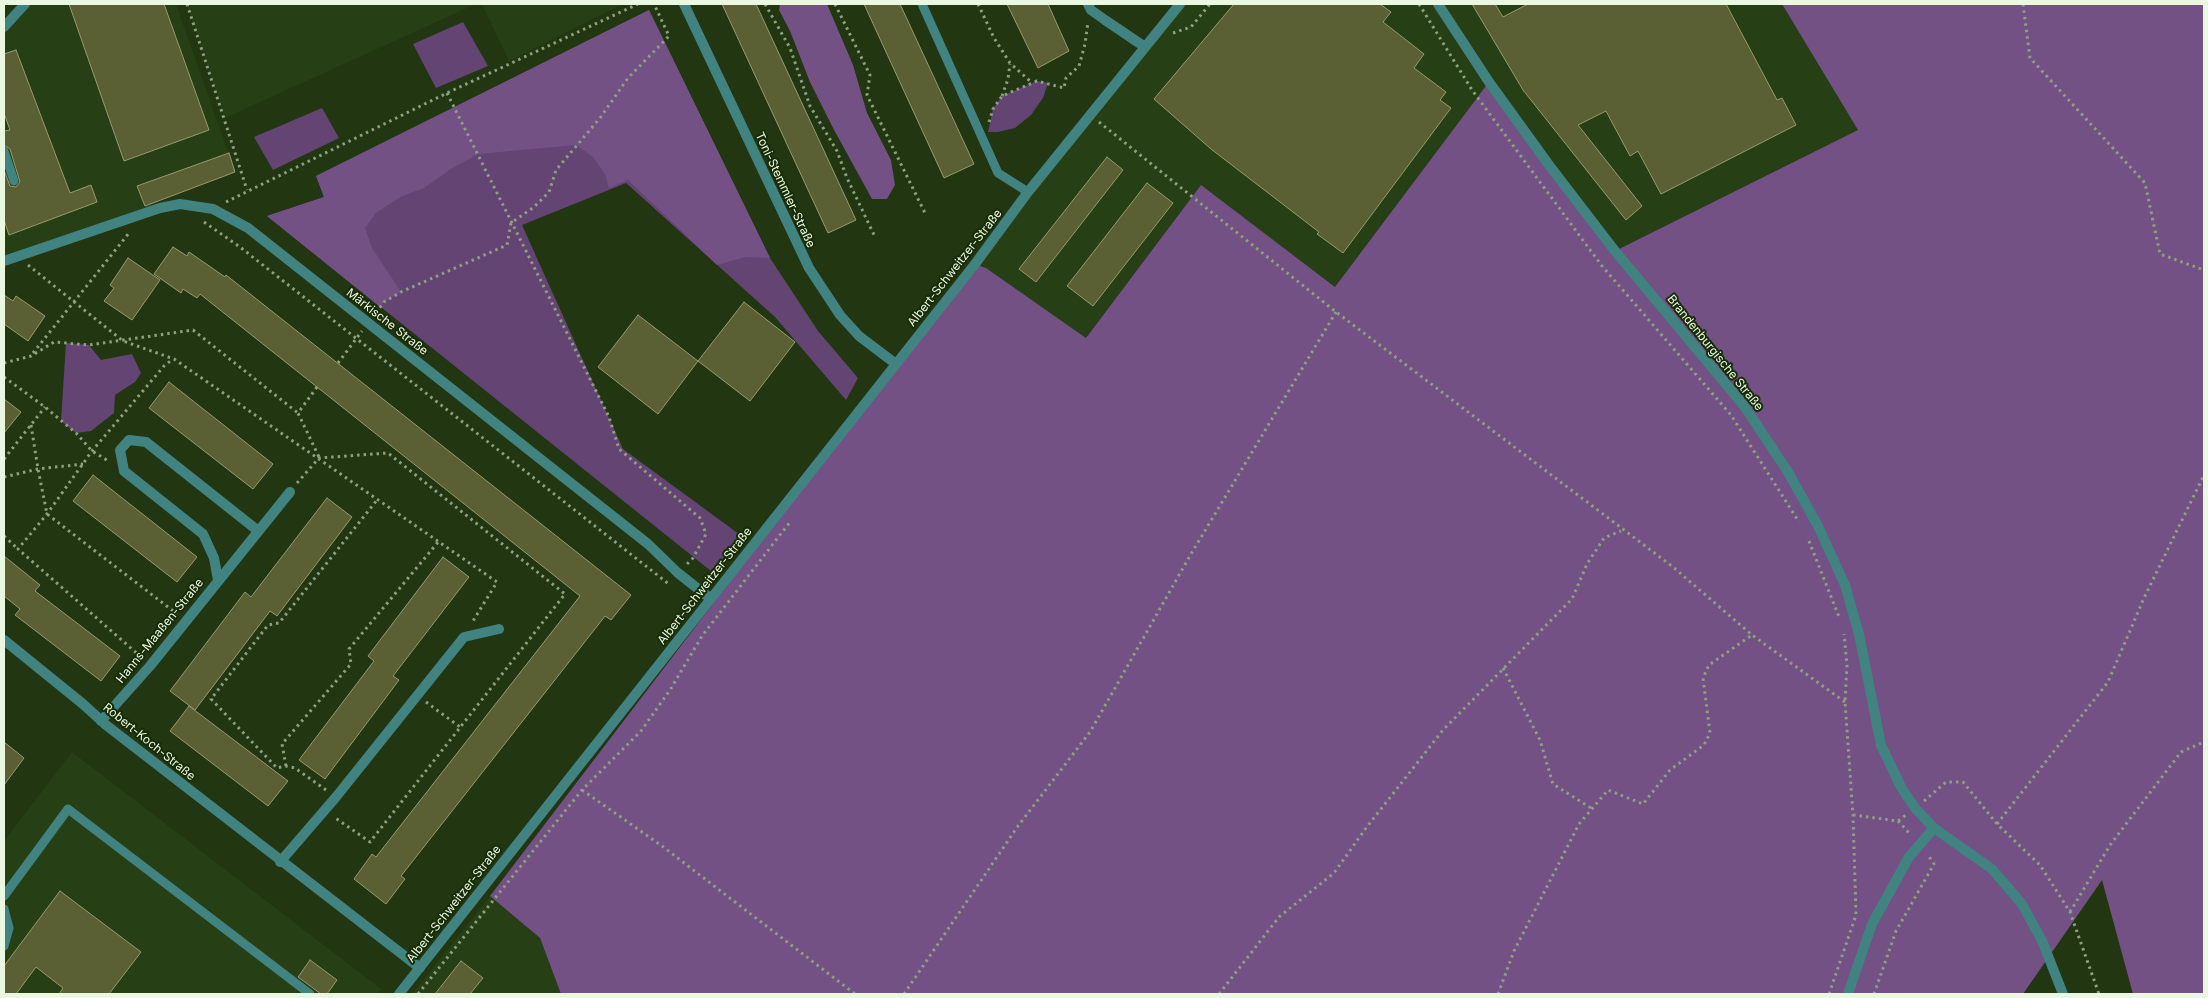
<!DOCTYPE html>
<meta charset="utf-8">
<style>
body{margin:0}
#map{position:relative;width:2208px;height:998px;overflow:hidden;background:#223612;font-family:Inter,sans-serif}
canvas{display:block}
.frame{position:absolute;inset:0;border:5px solid #eaf8e2;pointer-events:none}
</style>
<div id="map">
<canvas width="2208" height="998"></canvas>
<div class="frame"></div>
</div>
<script>
const ctx = document.querySelector('canvas').getContext('2d');
ctx.lineJoin = 'round';
function paint(path, color) { ctx.fillStyle = color; ctx.fill(path, 'evenodd'); }
const toPath = rows => new Path2D(rows.map(r => 'M' + r).join(''));
function strokePath(path, color, width, dash) { ctx.strokeStyle = color; ctx.lineWidth = width; ctx.lineCap = dash ? 'butt' : 'round'; ctx.setLineDash(dash || []); ctx.stroke(path); }
function drawText(font, color, halo, rows, align = 'center') {
  ctx.font = font + ' Inter,sans-serif'; ctx.lineWidth = 4; ctx.setLineDash([]); ctx.textBaseline = 'middle'; ctx.strokeStyle = halo; ctx.fillStyle = color; for (const [text, x, y, turn = 0] of rows) {
    ctx.save(); ctx.translate(x, y); ctx.rotate((+turn || 0) * Math.PI / 180); ctx.textAlign = isNaN(turn) ? turn : align; if (halo) ctx.strokeText(text, 0, 0); ctx.fillText(text, 0, 0); ctx.restore();
  }
}
const built = toPath([
 [25,4,176,4,235,172,157,201,160,208,4,261,4,27],
 [187,4,476,4,225,118],
 [482,4,623,4,509,61],
 [1180,4,1782,4,1858,130,1615,251,1489,83,1335,287,1201,185,1086,338,986,268,975,264],
 [72,752,381,989,377,994,4,994,4,841],
 [490,896,540,938,561,994,412,994]
]);
const green = toPath([
 [649,10,770,258,818,331,858,378,846,400,775,317,626,183,522,225,623,449,743,537,711,571,267,216,324,197,316,176],
 [463,22,488,66,436,88,413,44],
 [1037,81,1048,83,1043,98,1031,115,1015,128,998,132,988,132,993,109,1002,96],
 [322,108,339,138,273,170,254,137],
 [66,343,89,345,101,360,132,354,141,373,135,382,115,395,114,413,91,431,76,433,61,421]
]);
const forest = toPath([
 [780,4,827,4,853,65,867,113,891,160,895,185,887,199,872,199,833,128,810,82,790,31,779,10],
 [1782,4,2204,4,2204,994,2133,994,2102,880,2023,994,561,994,540,938,490,896,896,364,975,264,986,268,1086,338,1201,185,1335,287,1489,82,1615,251,1858,130],
 [649,10,770,258,745,257,717,265,628,180,609,188,605,174,593,157,576,145,478,154,451,169,424,188,400,197,376,213,365,228,372,248,401,292,384,302,380,307,267,216,324,197,316,176]
]);
const building = toPath([
 [69,4,164,4,209,130,124,161,69,4],
 [722,4,756,4,856,220,828,233,722,4],
 [864,4,900,4,974,164,944,178,864,4],
 [1007,4,1048,4,1069,51,1038,68,1007,4],
 [1234,4,1380,4,1391,12,1383,22,1424,54,1414,68,1446,92,1440,100,1451,108,1343,253,1317,234,1319,232,1211,149,1154,99,1234,4],
 [1472,4,1495,4,1503,17,1528,4,1726,4,1777,100,1782,98,1796,125,1661,194,1638,151,1630,156,1606,111,1578,125,1642,206,1626,220,1523,90,1472,4],
 [16,50,70,193,91,185,97,202,9,235,4,220,4,170,10,186,16,187,20,182,10,149,4,145,4,131,10,130,4,113,4,54,16,50],
 [229,153,235,172,145,206,137,186,229,153],
 [1107,157,1123,170,1036,282,1019,269,1107,157],
 [1147,183,1173,203,1093,306,1067,286,1147,183],
 [173,247,187,256,189,252,225,277,226,275,631,595,611,620,605,616,598,625,401,876,405,879,386,904,354,879,372,854,376,857,580,596,200,294,197,298,183,289,181,293,154,274,173,247],
 [128,258,160,280,132,320,104,301,114,288,110,285,128,258],
 [4,295,13,301,16,296,45,316,28,341,4,324,4,295],
 [744,302,795,342,750,401,698,361,744,302],
 [638,315,698,361,658,414,598,367,638,315],
 [169,382,273,464,253,489,149,408,169,382],
 [4,399,21,412,4,433,4,399],
 [93,475,197,557,177,582,73,501,93,475],
 [327,498,352,517,277,616,270,611,195,710,170,691,245,592,251,597,327,498],
 [4,556,40,585,35,591,120,656,101,681,15,615,20,609,4,596,4,556],
 [443,557,469,577,393,676,399,680,325,779,299,760,374,661,368,656,443,557],
 [189,706,288,781,268,806,170,731,189,706],
 [4,742,24,758,4,785,4,742],
 [60,891,141,952,109,994,59,994,63,988,36,967,16,994,4,994,4,966,60,891],
 [310,960,337,980,327,994,321,994,298,977,310,960],
 [461,961,483,978,470,994,435,994,461,961]
]);
const path = toPath([
 [187,4,247,190],
 [765,4,790,48,810,106,837,151,847,178,875,237],
 [835,4,870,75,867,95,925,213],
 [978,4,994,38,1010,63,1031,82],
 [1419,4,1472,90,1602,266,1731,415,1799,522],
 [2023,4,2030,58,2145,183,2160,254,2204,270],
 [1173,33,1191,27,1210,4],
 [447,93,609,417,619,449,700,518,706,534,693,558,687,564],
 [1002,96,1008,79,1010,64],
 [989,122,993,109,1002,96,1037,81,1064,88,1066,78,1079,66,1085,44,1088,22],
 [1099,122,1336,312,1673,567,1752,635,1845,702],
 [226,202,447,93,638,4],
 [204,222,240,247,670,585],
 [28,265,123,341,174,359,497,582,473,621],
 [376,313,384,302,401,292,507,245,511,223,534,207,549,192,556,170,600,118,628,78,669,36,654,4],
 [33,353,129,233],
 [4,363,31,356,54,342,89,345,193,330,298,413],
 [338,363,362,331],
 [4,377,45,407,76,433,92,451,110,462],
 [317,387,298,413,319,457],
 [31,425,38,469,47,514,177,614],
 [4,459,45,407],
 [4,477,38,469,83,464],
 [297,483,319,458,388,453,565,594,370,842,334,817],
 [4,536,18,549],
 [1809,541,1839,617],
 [141,657,18,549,47,514,92,451,164,366,173,359],
 [1503,668,1540,740,1553,784,1591,808],
 [426,702,460,727],
 [286,766,282,744,351,664,349,649,439,541],
 [326,790,295,768,286,766,277,768,211,699,268,625,279,623,377,500],
 [582,790,662,846,855,994],
 [1924,801,1946,782,1963,782,1997,824,2040,865,2070,912,2099,994],
 [1853,815,1898,821,1906,815],
 [1898,821,1911,835],
 [1997,824,2108,682,2144,598,2204,475],
 [2070,912,2110,845,2181,752,2204,742],
 [418,994,582,790,641,731,670,690,702,636,790,522],
 [904,994,1018,826,1090,732,1191,554,1336,312],
 [1219,994,1279,917,1334,873,1366,828,1443,730,1572,599,1587,564,1604,538,1621,531],
 [1498,994,1514,951,1579,824,1608,790,1643,804,1670,770,1704,745,1710,733,1703,678,1709,665,1752,635],
 [1829,994,1856,915,1853,815,1845,702,1847,665,1844,634],
 [1874,994,1896,931,1934,864,1928,855]
]);
const service = toPath([
 [922,4,998,173,1028,192],
 [4,151,14,181],
 [4,896,68,809,310,994],
 [4,909,9,928,4,946]
]);
const minor = toPath([
 [684,4,809,268,840,315,859,336,896,364],
 [1088,4,1091,10,1105,20,1145,47],
 [4,27,25,4],
 [4,261,160,208,180,204,213,209,248,228,648,544,678,573,711,599],
 [218,580,214,558,203,534,124,471,120,450,129,440,146,442,257,530],
 [4,640,83,704,106,725,420,968],
 [101,721,150,666,290,492],
 [1934,828,1992,869,2022,904,2043,943,2063,994],
 [280,862,336,797,464,637,499,629],
 [399,994,975,264,1028,192,1180,4]
]);
const tertiary = toPath([
 [1438,4,1489,82,1549,165,1615,251,1745,407,1788,472,1818,526,1845,585,1859,634,1881,745,1901,787,1915,808,1934,828,1909,857,1872,924,1848,994]
]);
const streetNames = [
 ["Toni-Stemmler-Straße",785,190,65],
 ["Albert-Schweitzer-Straße",955,268,-52],
 ["Märkische Straße",387,322,38],
 ["Brandenburgische Straße",1715,353,51],
 ["Albert-Schweitzer-Straße",705,586,-52],
 ["Hanns-Maaßen-Straße",160,631,-51],
 ["Robert-Koch-Straße",149,742,39],
 ["Albert-Schweitzer-Straße",454,904,-52]
];
paint(built, '#273f14');
paint(green, '#634473');
paint(forest, '#735185');
paint(building, '#5b5f34');
strokePath(building, '#969b6e', 1);
strokePath(path, '#8e9f82', 3, [2.5, 4]);
strokePath(service, '#418381', 9);
strokePath(minor, '#418381', 10);
strokePath(tertiary, '#418381', 10);
drawText('12px', '#eaf8e2', '#182c08', streetNames);
</script>
